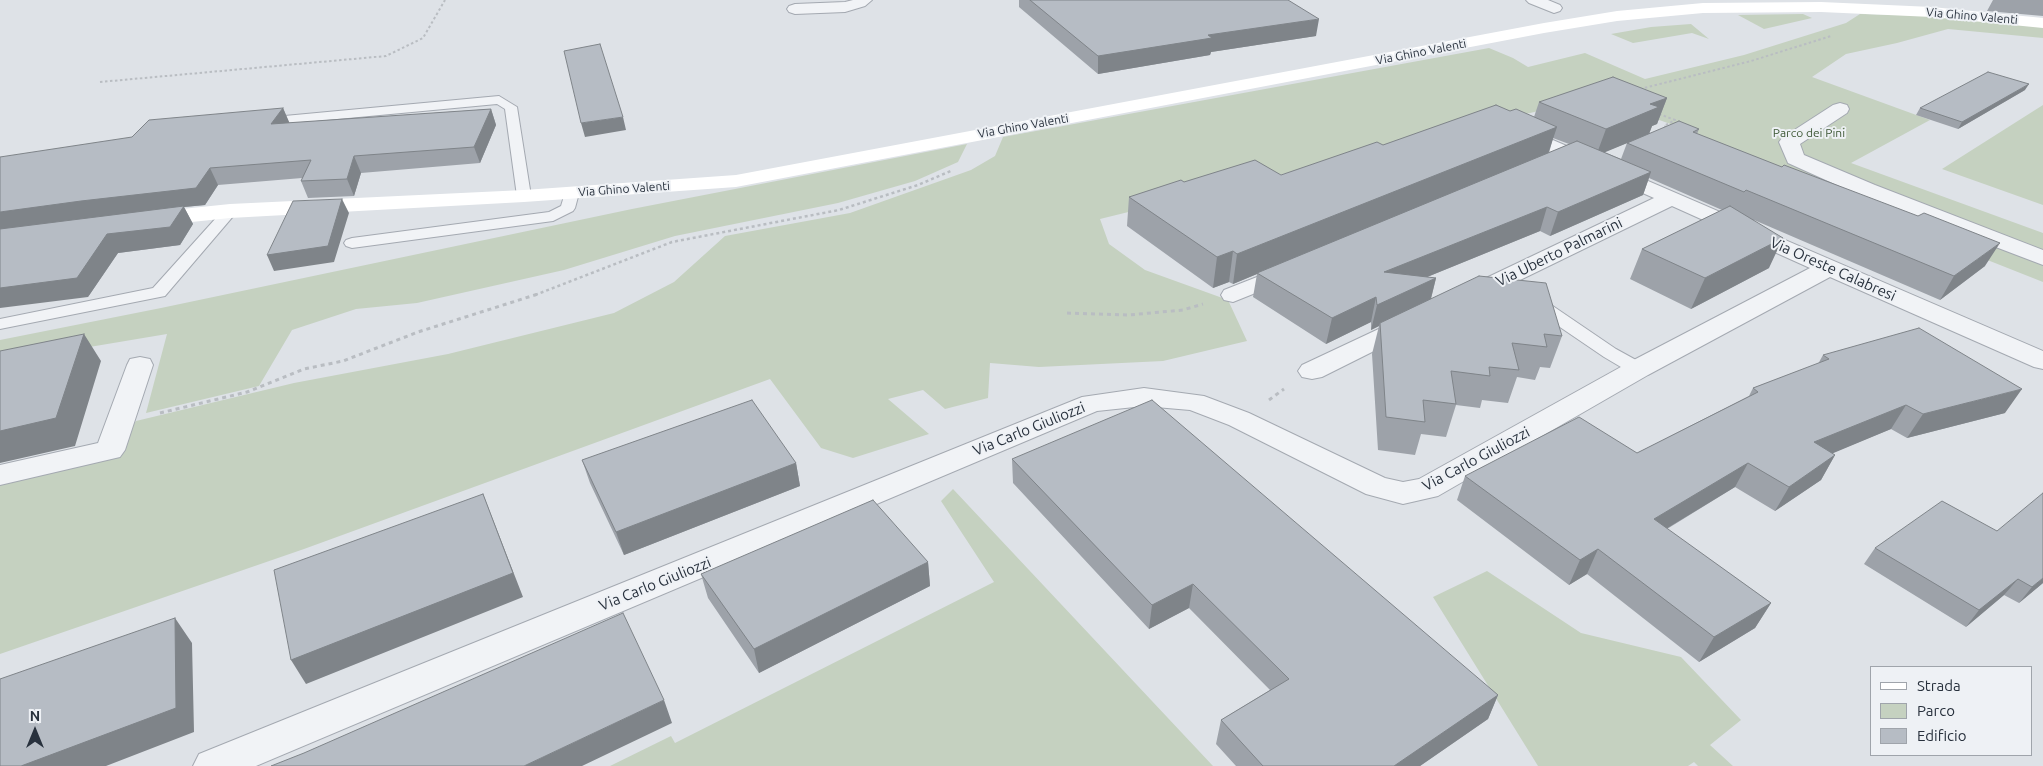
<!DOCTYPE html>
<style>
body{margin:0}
#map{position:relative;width:2043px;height:766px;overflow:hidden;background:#dee2e7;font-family:Ubuntu,sans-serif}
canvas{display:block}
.legend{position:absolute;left:1870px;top:666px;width:162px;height:90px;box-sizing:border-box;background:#eef1f5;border:1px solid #9fa4ab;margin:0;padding:6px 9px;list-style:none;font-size:15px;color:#28313d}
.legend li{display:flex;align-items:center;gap:10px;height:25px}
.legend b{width:25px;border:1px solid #9fa4ab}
.north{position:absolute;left:10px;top:706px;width:50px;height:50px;-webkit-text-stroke:4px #eef1f5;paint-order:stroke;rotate:0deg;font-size:14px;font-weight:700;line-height:20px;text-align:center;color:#28313d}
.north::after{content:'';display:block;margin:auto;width:18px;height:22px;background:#28313d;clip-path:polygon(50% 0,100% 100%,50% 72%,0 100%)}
</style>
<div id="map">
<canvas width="2043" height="766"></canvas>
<ul class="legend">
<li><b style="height:6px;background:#fff"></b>Strada</li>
<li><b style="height:14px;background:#c5d1c0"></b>Parco</li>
<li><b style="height:14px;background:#b6bcc4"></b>Edificio</li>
</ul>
<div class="north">N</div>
</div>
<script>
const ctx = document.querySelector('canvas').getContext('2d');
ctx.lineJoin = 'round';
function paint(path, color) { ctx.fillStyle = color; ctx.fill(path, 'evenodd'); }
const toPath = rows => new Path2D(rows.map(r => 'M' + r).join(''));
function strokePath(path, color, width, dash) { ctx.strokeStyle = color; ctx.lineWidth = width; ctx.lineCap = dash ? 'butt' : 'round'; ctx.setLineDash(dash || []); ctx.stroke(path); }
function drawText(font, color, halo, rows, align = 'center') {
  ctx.font = font + ' Ubuntu,sans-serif'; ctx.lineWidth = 4; ctx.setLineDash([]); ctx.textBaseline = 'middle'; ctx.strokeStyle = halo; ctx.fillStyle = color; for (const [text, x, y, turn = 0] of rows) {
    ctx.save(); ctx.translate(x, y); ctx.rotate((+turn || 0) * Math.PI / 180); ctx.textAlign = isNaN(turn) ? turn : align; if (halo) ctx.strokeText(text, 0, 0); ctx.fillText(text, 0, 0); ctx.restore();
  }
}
const green = toPath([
 [1803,14,1812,18,1764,29,1738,15],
 [1860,14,1941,16,2043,26,2043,38,1948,29,1897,43,1846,54,1812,77,1930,120,1851,163,2043,233,2043,282,1727,157,1676,126,1595,97,1100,219,1109,244,1145,270,1228,300,1247,341,1163,361,1039,367,990,363,988,398,945,409,923,390,888,399,929,434,853,458,821,448,770,379,304,549,0,654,0,483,116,451,136,421,294,383,448,354,614,313,674,282,725,236,850,213,971,170,995,156,1003,137,1489,48,1513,58,1528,67,1585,53,1645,79,1744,55,1846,23],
 [1691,24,1709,39,1692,33,1633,43,1611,34,1651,27],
 [2043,105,2043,205,1942,169],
 [967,144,958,162,915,181,838,203,675,236,564,270,417,303,356,309,292,330,259,386,146,413,167,334,0,362,0,340,161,308,632,209],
 [953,489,1213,766,610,766,671,736,675,743,994,582,941,501],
 [1487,571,1581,633,1681,657,1741,720,1710,745,1733,766,1698,766,1694,762,1688,766,1538,766,1433,597]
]);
const pathFar2 = toPath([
 [100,82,386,56,423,38,445,0],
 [1640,89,1751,61,1831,36],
 [1659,114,1675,120,1664,126,1670,129]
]);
const pathFar1 = toPath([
 [535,295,672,242,839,210,918,185,953,170]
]);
const path = toPath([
 [1067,313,1129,315,1183,310,1203,304],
 [1269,400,1284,389],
 [160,413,247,392,304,369,343,361,418,332,538,294]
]);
const lane = toPath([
 [499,96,517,107,531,196,529,199,519,199,517,196,505,109,497,104,263,126,256,122,263,118,499,96],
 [572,189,577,190,579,193,575,208,573,211,553,221,352,248,346,246,344,243,346,240,352,238,549,212,561,206,565,193,567,190,572,189],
 [230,206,235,208,238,211,235,214,165,296,0,329,0,319,153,288,225,208,230,206],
 [1535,297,1541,298,1616,349,1645,365,1647,369,1645,373,1638,375,1631,373,1604,357,1529,306,1526,302,1529,298,1535,297]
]);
const street = toPath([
 [853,0,872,0,865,6,845,12,795,14,789,12,787,9,789,6,795,4,845,2,853,0],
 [1526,0,1548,0,1560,5,1562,8,1560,11,1554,13,1529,3,1526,0],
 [1840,103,1847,105,1849,109,1847,113,1800,144,1804,155,1875,185,2043,250,2043,265,1859,195,1788,163,1779,142,1782,138,1833,105,1840,103],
 [1518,125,2043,351,2043,369,2034,367,1830,277,1648,375,1438,496,1403,504,1366,494,1229,425,1190,410,1144,406,1097,411,256,766,193,766,199,754,1082,397,1144,388,1204,396,1249,413,1385,478,1403,482,1419,479,1628,363,1810,268,1672,206,1479,300,1470,302,1461,300,1458,295,1461,290,1654,198,1511,135,1508,131,1511,127,1518,125],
 [1290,264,1298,266,1302,271,1298,276,1233,302,1224,300,1221,295,1224,290,1290,264],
 [1409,316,1418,319,1422,324,1418,329,1322,377,1312,379,1302,377,1298,371,1302,365,1400,319,1409,316],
 [140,357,150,359,153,365,125,450,120,457,0,485,0,465,98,443,127,365,130,359,140,357]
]);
const secondary = toPath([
 [1821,2,1932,7,2043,18,2043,28,1932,17,1821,12,1703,13,1617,21,1544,33,736,187,524,202,230,218,153,226,145,224,142,219,145,214,153,212,230,204,524,190,736,175,1544,23,1617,11,1703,3,1821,2]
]);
const wall = toPath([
 [1019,0,1288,0,1316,36,1211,52,1210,55,1098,74,1019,7],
 [1993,0,2043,0,2043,16,1987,11],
 [2025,90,1958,129,1916,115,1920,108],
 [1667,98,1657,124,1652,126,1649,134,1699,129,1697,134,1985,266,1940,300,1754,220,1769,268,1691,309,1630,279,1642,249,1722,210,1649,178,1643,195,1550,236,1540,231,1427,277,1436,278,1431,299,1562,336,1550,368,1540,367,1535,380,1517,377,1508,403,1482,400,1480,408,1456,405,1446,437,1421,434,1415,455,1378,450,1372,354,1379,326,1371,330,1371,322,1326,344,1253,297,1257,274,1233,284,1229,282,1213,288,1127,226,1129,197,1184,182,1281,175,1383,145,1510,111,1534,117,1539,102],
 [1553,138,1569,144,1549,153],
 [1627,143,1621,159,1604,152],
 [283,108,289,123,491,109,496,125,480,163,361,173,354,196,308,198,301,181,302,178,218,185,205,205,184,207,193,224,180,245,118,253,88,297,132,137],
 [1823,355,2005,413,1907,438,1891,429,1832,453,1835,455,1821,480,1775,511,1735,487,1667,529,1771,603,1755,628,1699,662,1587,574,1569,585,1457,500,1465,476,1637,453,1749,396,1753,388,1818,364],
 [1012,459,1498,695,1488,719,1420,766,1236,766,1216,744,1221,720,1270,690,1189,608,1149,629,1013,483],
 [582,460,796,463,800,486,624,555,590,483],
 [1875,548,2043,583,2019,603,2004,595,1966,627,1864,564],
 [928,562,930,586,759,673,708,598,701,574]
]);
const shadedWall = toPath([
 [1319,19,1316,36,1211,52,1210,55,1098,74,1098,56,1208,35],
 [2029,84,2025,90,1958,129,1962,122],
 [1667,98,1657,124,1652,126,1649,134,1596,156,1606,129,1650,104],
 [283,108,290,124,271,124],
 [491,109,496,125,480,163,474,147],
 [623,117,626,130,585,137,581,123],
 [1557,127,1548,154,1257,273,1257,274,1233,284,1237,254],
 [354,156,361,173,354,196,347,179],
 [210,168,218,185,205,205,184,207,193,224,180,245,118,253,88,297,0,308,0,212],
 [1651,172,1643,195,1550,236,1558,212],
 [342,199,349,213,334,262,274,271,267,255],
 [1547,207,1540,231,1378,297,1384,272],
 [1783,238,1769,268,1691,309,1705,278],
 [2000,243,1985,266,1940,300,1954,276],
 [1233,251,1229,282,1213,288,1217,257],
 [1436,278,1430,302,1380,323,1379,326,1371,330,1377,305],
 [1376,297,1371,322,1326,344,1332,318],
 [84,334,101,361,75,446,0,463,0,431],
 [2022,389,2005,413,1907,438,1923,414],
 [1906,405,1891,429,1800,467,1814,442],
 [1835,455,1821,480,1775,511,1789,487],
 [796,463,800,486,624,555,616,532],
 [1748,463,1735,487,1641,544,1654,519],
 [483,494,523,597,306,684,291,660],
 [1598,549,1587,574,1569,585,1580,560],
 [928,562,930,586,759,673,754,649],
 [2043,578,2043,583,2019,603,2032,587],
 [2018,579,2004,595,1966,627,1979,610],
 [1193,584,1189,608,1149,629,1152,605],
 [1771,603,1755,628,1699,662,1714,637],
 [175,618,192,643,194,732,106,766,21,766],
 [1498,695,1488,719,1420,766,1394,766],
 [664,700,672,723,582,766,524,766]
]);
const building = toPath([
 [1030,0,1288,0,1319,19,1208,35,1212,38,1098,56,1030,0],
 [600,44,623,117,581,123,564,51,600,44],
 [1988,72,2029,84,1962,122,1920,108,1988,72],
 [1613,77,1667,98,1650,104,1659,107,1606,129,1539,102,1613,77],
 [1496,105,1510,111,1516,109,1557,127,1237,254,1233,251,1217,257,1129,197,1181,180,1184,182,1255,160,1281,175,1377,142,1383,145,1496,105],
 [283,108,271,124,491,109,474,147,354,156,347,179,301,181,311,160,210,168,196,188,81,201,0,212,0,157,132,137,149,120,283,108],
 [1679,121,1699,129,1693,132,1782,167,1784,165,1918,216,1924,213,2000,243,1954,276,1746,190,1744,192,1627,143,1679,121],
 [1577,141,1651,172,1558,212,1547,207,1384,272,1436,278,1377,305,1376,297,1332,318,1257,273,1577,141],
 [342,199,328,246,267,255,293,201,342,199],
 [184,206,170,227,107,234,77,278,0,288,0,229,184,206],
 [1730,206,1783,238,1705,278,1642,249,1730,206],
 [1479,276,1546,283,1562,336,1544,334,1547,347,1512,343,1519,370,1489,367,1490,376,1451,371,1456,404,1423,400,1425,422,1386,417,1380,323,1479,276],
 [1919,328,2022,389,1923,414,1906,405,1814,442,1835,455,1789,487,1748,463,1654,519,1771,603,1714,637,1598,549,1580,560,1465,476,1579,417,1637,453,1758,392,1753,388,1829,359,1823,355,1919,328],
 [84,334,56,418,0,431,0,351,84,334],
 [752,400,796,463,616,532,582,460,752,400],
 [1152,400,1498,695,1394,766,1263,766,1221,720,1289,679,1193,584,1152,605,1012,459,1152,400],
 [2043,493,2043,578,2032,587,2018,579,1979,610,1875,548,1942,501,1997,531,2043,493],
 [483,494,513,573,291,660,274,570,483,494],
 [873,500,928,562,754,649,701,574,873,500],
 [623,613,664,700,524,766,271,766,304,753,623,613],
 [175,618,176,708,21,766,0,766,0,679,175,618]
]);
const farStreetnames = [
 ["Via Ghino Valenti",1972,16,5],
 ["Via Ghino Valenti",1421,52,-11],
 ["Via Ghino Valenti",1023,126,-10],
 ["Via Ghino Valenti",624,189,-4]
];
const farParknames = [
 ["Parco dei Pini",1809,133]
];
const streetNames = [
 ["Via Uberto Palmarini",1559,252,-26],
 ["Via Oreste Calabresi",1833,269,24],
 ["Via Carlo Giuliozzi",1029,429,-22],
 ["Via Carlo Giuliozzi",1476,459,-28],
 ["Via Carlo Giuliozzi",655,584,-22]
];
paint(green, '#c5d1c0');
strokePath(lane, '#a4a9b1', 2);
strokePath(street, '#a4a9b1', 2);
strokePath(pathFar2, '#b9bdc2', 2, [2.5, 2.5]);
strokePath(pathFar1, '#b9bdc2', 2.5, [3, 3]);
strokePath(path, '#b9bdc2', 3, [4, 4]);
paint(lane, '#f1f3f6');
paint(street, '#f1f3f6');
paint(secondary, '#fff');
paint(wall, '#9da2a9');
paint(shadedWall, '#7f8489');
paint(building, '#b6bcc4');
strokePath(building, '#7f8489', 1);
drawText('12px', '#28313d', '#eef1f5', farStreetnames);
drawText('12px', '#3e5836', '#eef1f5', farParknames);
drawText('15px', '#28313d', '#eef1f5', streetNames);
</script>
